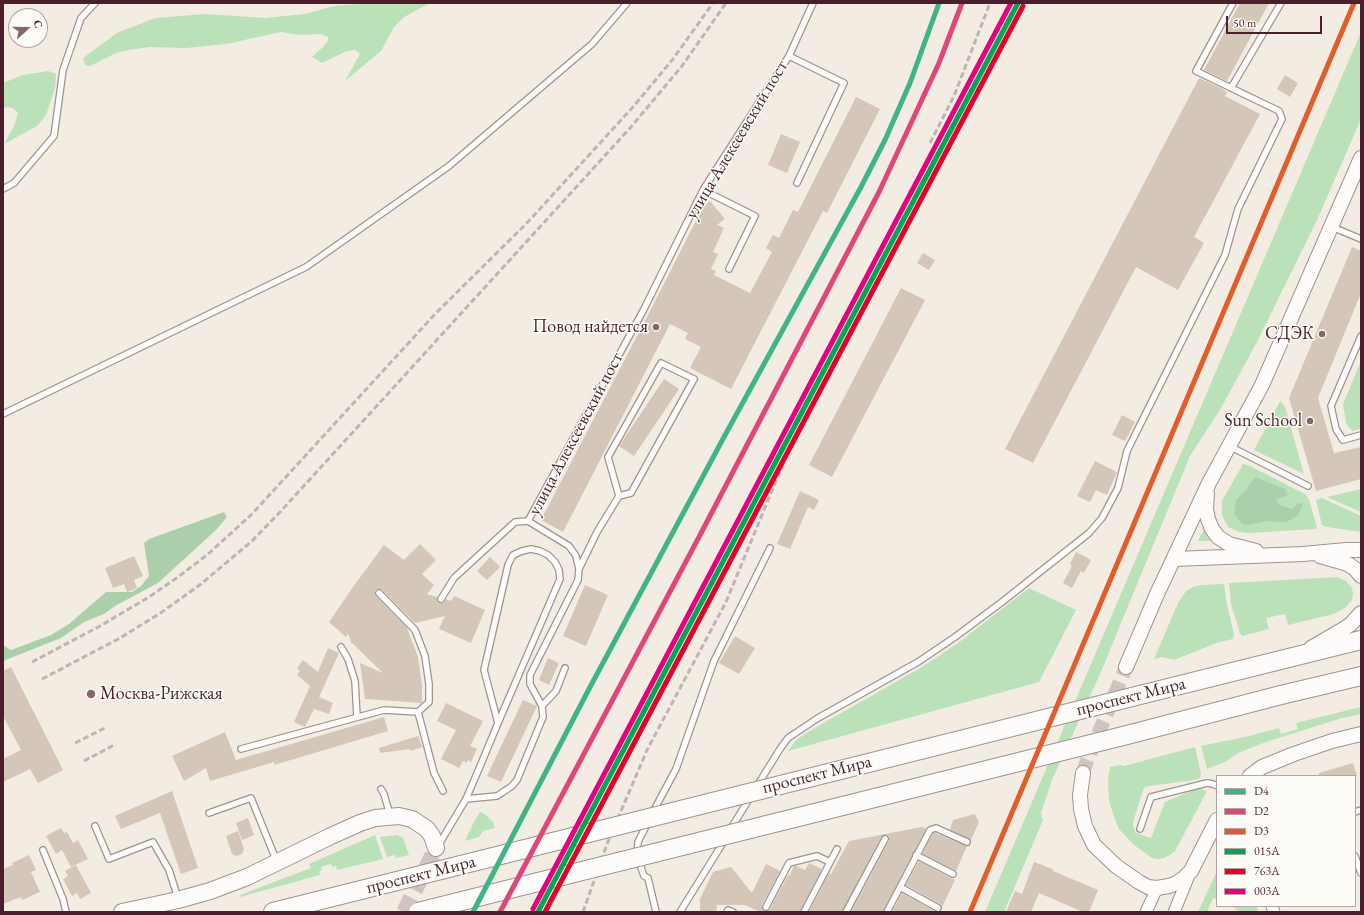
<!DOCTYPE html>
<meta charset="utf-8">
<style>
body{margin:0}
#map{position:relative;width:1364px;height:915px;overflow:hidden;background:#f3ece3;font-family:"EB Garamond",serif}
canvas{display:block}
.frame{position:absolute;inset:0;border:4px solid #4a1f2b;pointer-events:none}
.legend{position:absolute;left:1216px;top:775px;width:140px;height:132px;box-sizing:border-box;background:#fdfcf7;border:1px solid #b5a4a5;margin:0;padding:5px 7px;list-style:none;font-size:12px;color:#4a1f2b}
.legend li{display:flex;align-items:center;gap:8px;height:20px}
.legend b{width:20px;border:1px solid #b5a4a5}
.north{position:absolute;left:8px;top:8px;width:40px;height:40px;box-sizing:border-box;background:#fdfcf7;border:1px solid #b5a4a5;border-radius:50%;rotate:69deg;font-size:11px;font-weight:700;line-height:16px;text-align:center;color:#4a1f2b}
.north::after{content:'';display:block;margin:auto;width:14px;height:18px;background:#85676b;clip-path:polygon(50% 0,100% 100%,50% 72%,0 100%)}
.scale{position:absolute;left:1226px;top:16px;width:96px;height:18px;box-sizing:border-box;border:2px solid #4a1f2b;border-top:0;padding-left:5px;font-size:12px;line-height:14px;white-space:nowrap;color:#4a1f2b;-webkit-text-stroke:3px #fdfcf7;paint-order:stroke}
</style>
<div id="map">
<canvas width="1364" height="915"></canvas>
<div class="frame"></div>
<ul class="legend">
<li><b style="height:5px;background:#3fb485"></b>D4</li>
<li><b style="height:5px;background:#df477c"></b>D2</li>
<li><b style="height:5px;background:#e15d29"></b>D3</li>
<li><b style="height:5px;background:#00a651"></b>015А</li>
<li><b style="height:5px;background:#e4002b"></b>763А</li>
<li><b style="height:5px;background:#e5007d"></b>003А</li>
</ul>
<div class="north">С</div>
<div class="scale">50 m</div>
</div>
<script>
const ctx = document.querySelector('canvas').getContext('2d');
ctx.lineJoin = 'round';
function paint(path, color) { ctx.fillStyle = color; ctx.fill(path, 'evenodd'); }
const toPath = rows => new Path2D(rows.map(r => 'M' + r).join(''));
function strokePath(path, color, width, dash) { ctx.strokeStyle = color; ctx.lineWidth = width; ctx.lineCap = dash ? 'butt' : 'round'; ctx.setLineDash(dash || []); ctx.stroke(path); }
function drawText(font, color, halo, rows, align = 'center') {
  ctx.font = font + ' "EB Garamond",serif'; ctx.lineWidth = 3; ctx.setLineDash([]); ctx.textBaseline = 'middle'; ctx.strokeStyle = halo; ctx.fillStyle = color; for (const [text, x, y, turn = 0] of rows) {
    ctx.save(); ctx.translate(x, y); ctx.rotate((+turn || 0) * Math.PI / 180); ctx.textAlign = isNaN(turn) ? turn : align; if (halo) ctx.strokeText(text, 0, 0); ctx.fillText(text, 0, 0); ctx.restore();
  }
}
const green = toPath([
 [373,3,430,3,404,17,394,27,381,51,345,81,360,54,355,50,347,51,322,63,312,57,324,46,328,40,328,37,321,34,300,35,281,32,226,44,186,48,150,47,135,49,118,52,90,66,85,65,83,58,117,33,155,18,206,14,265,18,305,14,334,6],
 [1361,32,1361,119,1317,220,1257,342,1221,408,1190,456,1100,674,1052,780,1041,813,1043,820,1004,912,985,912],
 [48,71,56,74,55,88,46,115,37,126,4,144,14,126,18,113,13,108,6,107,3,109,3,83,23,75],
 [1361,361,1361,429,1352,431,1346,423,1343,404],
 [1280,401,1284,405,1286,410,1304,474,1254,450],
 [1243,464,1250,466,1305,494,1309,500,1317,527,1316,529,1249,533,1239,532,1228,527,1222,515,1222,501],
 [1361,489,1361,512,1327,497],
 [1322,498,1361,516,1361,532,1327,527,1322,525,1316,500],
 [1205,527,1214,541,1198,541],
 [1337,577,1346,581,1352,588,1353,594,1352,600,1345,608,1334,614,1288,625,1285,614,1266,618,1269,629,1242,636,1240,633,1231,604,1229,583],
 [1224,584,1227,605,1234,634,1233,639,1219,642,1174,660,1162,657,1154,659,1178,603,1186,591,1193,587,1201,585],
 [1029,588,1076,610,1039,682,788,751,796,740,808,732,922,667,958,643],
 [1361,707,1361,714,1342,718,1266,742,1238,753,1225,762,1207,769,1201,746,1245,737,1279,728,1281,734,1298,729,1296,723],
 [1195,747,1201,774,1200,778,1195,780,1149,786,1145,787,1143,790,1133,822,1133,826,1136,833,1151,838,1165,802,1193,790,1201,789,1207,791,1175,851,1170,855,1164,858,1158,859,1152,858,1134,845,1119,829,1113,814,1109,800,1108,779,1110,767,1121,765,1124,766],
 [480,812,486,815,493,822,495,828,483,831,479,837,465,841,474,822],
 [375,835,383,859,337,870,336,866,332,867,331,864,321,867,322,870,319,871,320,875,240,897,240,895,311,868,309,864],
 [397,835,403,838,409,855,396,858,395,855,387,857,380,837],
 [1217,871,1217,899,1213,898,1207,912,1198,912],
 [1230,906,1256,906,1259,912,1237,912,1236,909]
]);
const forest = toPath([
 [1255,477,1285,489,1288,495,1276,500,1280,505,1292,509,1297,504,1304,503,1298,515,1287,522,1267,521,1248,525,1242,524,1234,514,1236,500,1246,490],
 [224,512,227,517,216,530,158,583,115,606,104,614,84,622,61,638,3,661,3,645,11,650,51,635,69,624,106,592,132,592,141,586,149,576,144,543,149,539]
]);
const building = toPath([
 [1240,3,1269,3,1227,81,1204,70],
 [1285,75,1298,83,1290,97,1277,89],
 [1199,78,1223,89,1223,90,1227,92,1225,96,1260,114,1194,237,1204,243,1178,290,1136,267,1033,463,1005,449],
 [856,97,880,109,827,213,823,211,731,389,690,368,701,347,685,339,688,333,670,324,563,532,541,520,649,313,703,207,710,201,725,219,717,225,724,228,713,252,718,254,711,269,716,271,714,275,750,293,772,252,766,248,773,235,779,238,793,210,798,212],
 [781,134,800,142,787,173,768,165],
 [1352,247,1361,251,1361,293,1318,398,1334,453,1361,447,1361,479,1316,491,1289,398],
 [923,253,935,260,929,270,917,263],
 [901,288,925,300,832,477,809,465],
 [664,379,679,389,634,456,619,446],
 [1122,415,1135,422,1125,441,1112,435],
 [1095,461,1117,472,1107,495,1096,490,1090,502,1077,496],
 [800,491,819,500,814,510,808,507,790,549,777,544],
 [420,544,436,560,422,574,434,585,427,594,437,597,437,601,440,603,443,603,446,599,451,601,454,596,485,610,471,643,439,629,445,616,415,623,382,590,380,589,376,590,375,592,376,596,407,628,418,657,422,686,422,703,365,699,360,663,383,673,351,642,348,633,346,637,329,622,353,587,384,545,404,560],
 [1076,552,1091,560,1084,573,1081,571,1072,588,1063,583,1072,566,1070,564],
 [134,556,143,576,134,580,137,588,127,592,124,584,113,588,105,568],
 [490,557,500,567,487,580,477,571],
 [585,585,608,595,586,646,563,636],
 [735,636,755,648,739,674,719,663],
 [328,648,339,653,319,697,333,703,329,714,314,709,305,727,294,722,310,686,297,675,300,671,297,668,303,660,318,672],
 [548,658,559,663,549,685,539,680],
 [11,667,63,770,38,783,30,769,3,782,3,759,21,750,3,716,3,671],
 [523,700,537,706,501,782,487,776],
 [446,703,483,721,470,746,477,749,471,762,468,760,467,763,463,761,459,768,441,759,456,730,437,721],
 [384,717,388,731,274,765,274,762,210,781,206,768,184,781,172,756,225,732,236,760],
 [418,736,422,747,410,751,410,749,380,753,379,748],
 [1353,763,1357,776,1319,776,1319,773],
 [172,791,198,868,181,874,160,813,121,829,115,816],
 [975,814,979,822,971,840,950,830,953,820],
 [248,818,254,835,242,840,236,823],
 [922,827,926,829,883,912,851,912,889,841,889,837,885,835,881,837,842,912,809,912,829,873,831,874,849,841],
 [61,828,64,833,67,832,73,843,78,840,88,859,71,867,62,850,56,854,46,836],
 [238,831,244,849,242,854,236,856,232,854,226,836],
 [933,833,935,833,967,846,956,871,922,854],
 [29,855,36,870,31,872,40,892,22,900,21,897,3,904,3,869,13,865,12,863],
 [919,861,955,880,942,907,940,904,906,885],
 [1034,862,1053,869,1053,871,1098,890,1089,912,1083,912,1039,893,1031,912,1006,912,1015,891,1022,894],
 [809,863,822,869,800,912,760,912,745,905,717,905,716,912,700,912,700,899,713,872,731,867,752,893,766,864,780,871,762,905,763,910,767,911,770,909,788,875,789,876,794,866,796,866,805,870],
 [76,865,91,893,80,899,77,893,72,896,63,879,68,876,65,871],
 [902,893,936,912,937,912,892,912]
]);
const tertiaryTunnel = toPath([
 [1083,773,1085,766,1126,667]
]);
const secondaryTunnel = toPath([
 [404,912,436,848]
]);
const service = toPath([
 [789,56,844,83,797,183],
 [1231,88,1281,3],
 [3,189,14,183,54,136,63,70,81,18,95,3],
 [703,190,755,216,729,269],
 [1332,227,1361,239],
 [1361,336,1331,406,1336,429,1343,440,1361,435],
 [3,414,306,267,449,166,592,44,627,3],
 [1229,446,1308,486],
 [528,521,643,311,703,190,789,56,813,3],
 [579,569,597,532,619,496,631,493,694,379,661,363,608,457,619,496],
 [441,599,454,578,515,522,528,521],
 [341,647,348,659,355,681,357,717],
 [542,706,556,691,565,668],
 [418,712,434,773,443,791],
 [241,749,384,710,418,712,429,702,429,684,425,656,415,630,379,593],
 [757,786,780,749,788,738,818,718,918,662,955,637,1002,602,1089,533,1102,518,1118,488,1127,451,1225,255,1238,209,1282,119,1279,111,1196,71,1233,3],
 [381,789,384,794,390,815],
 [466,799,497,796,512,786,517,780,543,717,542,706,530,684,530,675,578,580,579,569,576,556,569,546,528,521],
 [653,812,676,769,714,661,770,548],
 [1355,812,1361,810],
 [209,813,251,798,277,862],
 [648,822,638,842,637,856,644,876,648,878,656,912],
 [95,826,109,859,153,842,169,870,178,898],
 [1140,829,1151,797,1207,783,1213,784,1217,786],
 [730,830,751,796],
 [438,846,466,799,481,764,498,723,560,579,559,570,555,562,548,555,540,551,531,549,522,551,513,555,508,565,484,670,498,723],
 [43,850,63,899,66,912],
 [916,855,953,874],
 [1355,856,1361,873],
 [900,887,938,908],
 [766,907,789,863,817,856,830,862],
 [680,912,724,841],
 [727,912,728,910,733,912],
 [804,912,837,849],
 [846,912,885,839],
 [887,912,930,830,936,828,967,842]
]);
const minor = toPath([
 [1272,906,1274,912],
 [1146,912,1157,888],
 [1174,912,1190,873]
]);
const tertiary = toPath([
 [1207,493,1206,509,1208,519,1212,529,1218,537,1229,544,1256,551],
 [1320,556,1348,564,1355,569,1361,576],
 [1174,559,1303,554,1346,550,1361,550],
 [1311,648,1342,630,1351,624,1361,613],
 [1126,667,1157,594,1209,483,1262,385,1361,158],
 [1083,773,1080,795,1081,809,1085,826,1094,845,1116,866,1139,882,1148,887,1157,888,1169,886,1177,883,1184,878,1191,871,1217,820],
 [1250,776,1262,767,1294,754,1332,741,1361,734]
]);
const secondary = toPath([
 [122,912,178,900,210,891,247,877,331,836,360,823,375,818,399,816,412,819,427,829,432,836,436,848]
]);
const primary = toPath([
 [1144,694,1361,640],
 [1127,735,1281,695,1361,676],
 [273,912,393,882]
]);
const rail = toPath([
 [930,143,954,96,990,3],
 [32,662,100,626,149,597,178,577,207,555,252,514,436,313,526,224,633,107,673,59,713,3],
 [42,679,120,638,159,614,201,584,252,541,281,511,631,127,682,66,726,3],
 [75,743,107,727],
 [84,761,116,744],
 [583,912,607,844,647,750,726,602,783,464]
]);
const primaryBridge = toPath([
 [393,882,1144,694],
 [418,912,1127,735]
]);
const rail1 = toPath([
 [473,912,589,689,724,437,861,187,885,140,910,83,939,3]
]);
const rail2 = toPath([
 [500,912,699,537,879,192,939,63,962,3]
]);
const rail3 = toPath([
 [970,912,1354,3]
]);
const rail4 = toPath([
 [538,912,1018,3]
]);
const rail5 = toPath([
 [545,912,1023,6]
]);
const rail6 = toPath([
 [533,909,1011,3]
]);
const markers = [
 [656,327,4,"#85676b"],
 [1322,334,4,"#85676b"],
 [1310,421,4,"#85676b"],
 [91,694,5,"#85676b"]
];
const streetNames = [
 ["улица Алексеевский пост",737,140,-59],
 ["улица Алексеевский пост",576,434,-62],
 ["проспект Мира",1131,697,-14],
 ["проспект Мира",817,775,-14],
 ["проспект Мира",421,875,-14]
];
const poiNames = [
 ["Повод найдется",648,327],
 ["СДЭК",1314,334],
 ["Sun School",1302,421],
 ["Москва-Рижская",100,694,"left"]
];
paint(green, '#bbe1b8');
paint(forest, '#accfab');
paint(building, '#d4c6b8');
strokePath(tertiaryTunnel, '#d1c3be', 14, [14, 7]);
strokePath(secondaryTunnel, '#d1c3be', 16, [16, 8]);
strokePath(service, '#9e9390', 8);
strokePath(minor, '#9e9390', 13);
strokePath(tertiary, '#9e9390', 16);
strokePath(secondary, '#9e9390', 18);
strokePath(primary, '#9e9390', 20);
strokePath(service, '#fdfcfb', 5.5);
strokePath(minor, '#fdfcfb', 11);
strokePath(tertiary, '#fdfcfb', 14);
strokePath(secondary, '#fdfcfb', 16);
strokePath(primary, '#fdfcfb', 18);
strokePath(rail, '#bbb5b5', 3, [6, 3]);
strokePath(primaryBridge, '#9e9390', 20, []);
strokePath(primaryBridge, '#fdfcfb', 18);
strokePath(rail1, '#3fb485', 5);
strokePath(rail2, '#df477c', 5);
strokePath(rail3, '#e15d29', 5);
strokePath(rail4, '#00a651', 5);
strokePath(rail5, '#e4002b', 5);
strokePath(rail6, '#e5007d', 5);
for (const [x, y, r, color] of markers) { const dot = new Path2D(); dot.arc(x, y, r, 0, 2 * Math.PI); ctx.fillStyle = color; ctx.fill(dot); strokePath(dot, '#fdfcf7', 1.5); }
drawText('18px', '#4a1f2b', '#fdfcf7', streetNames);
drawText('18px', '#4a1f2b', '#fdfcf7', poiNames, 'right');
</script>
